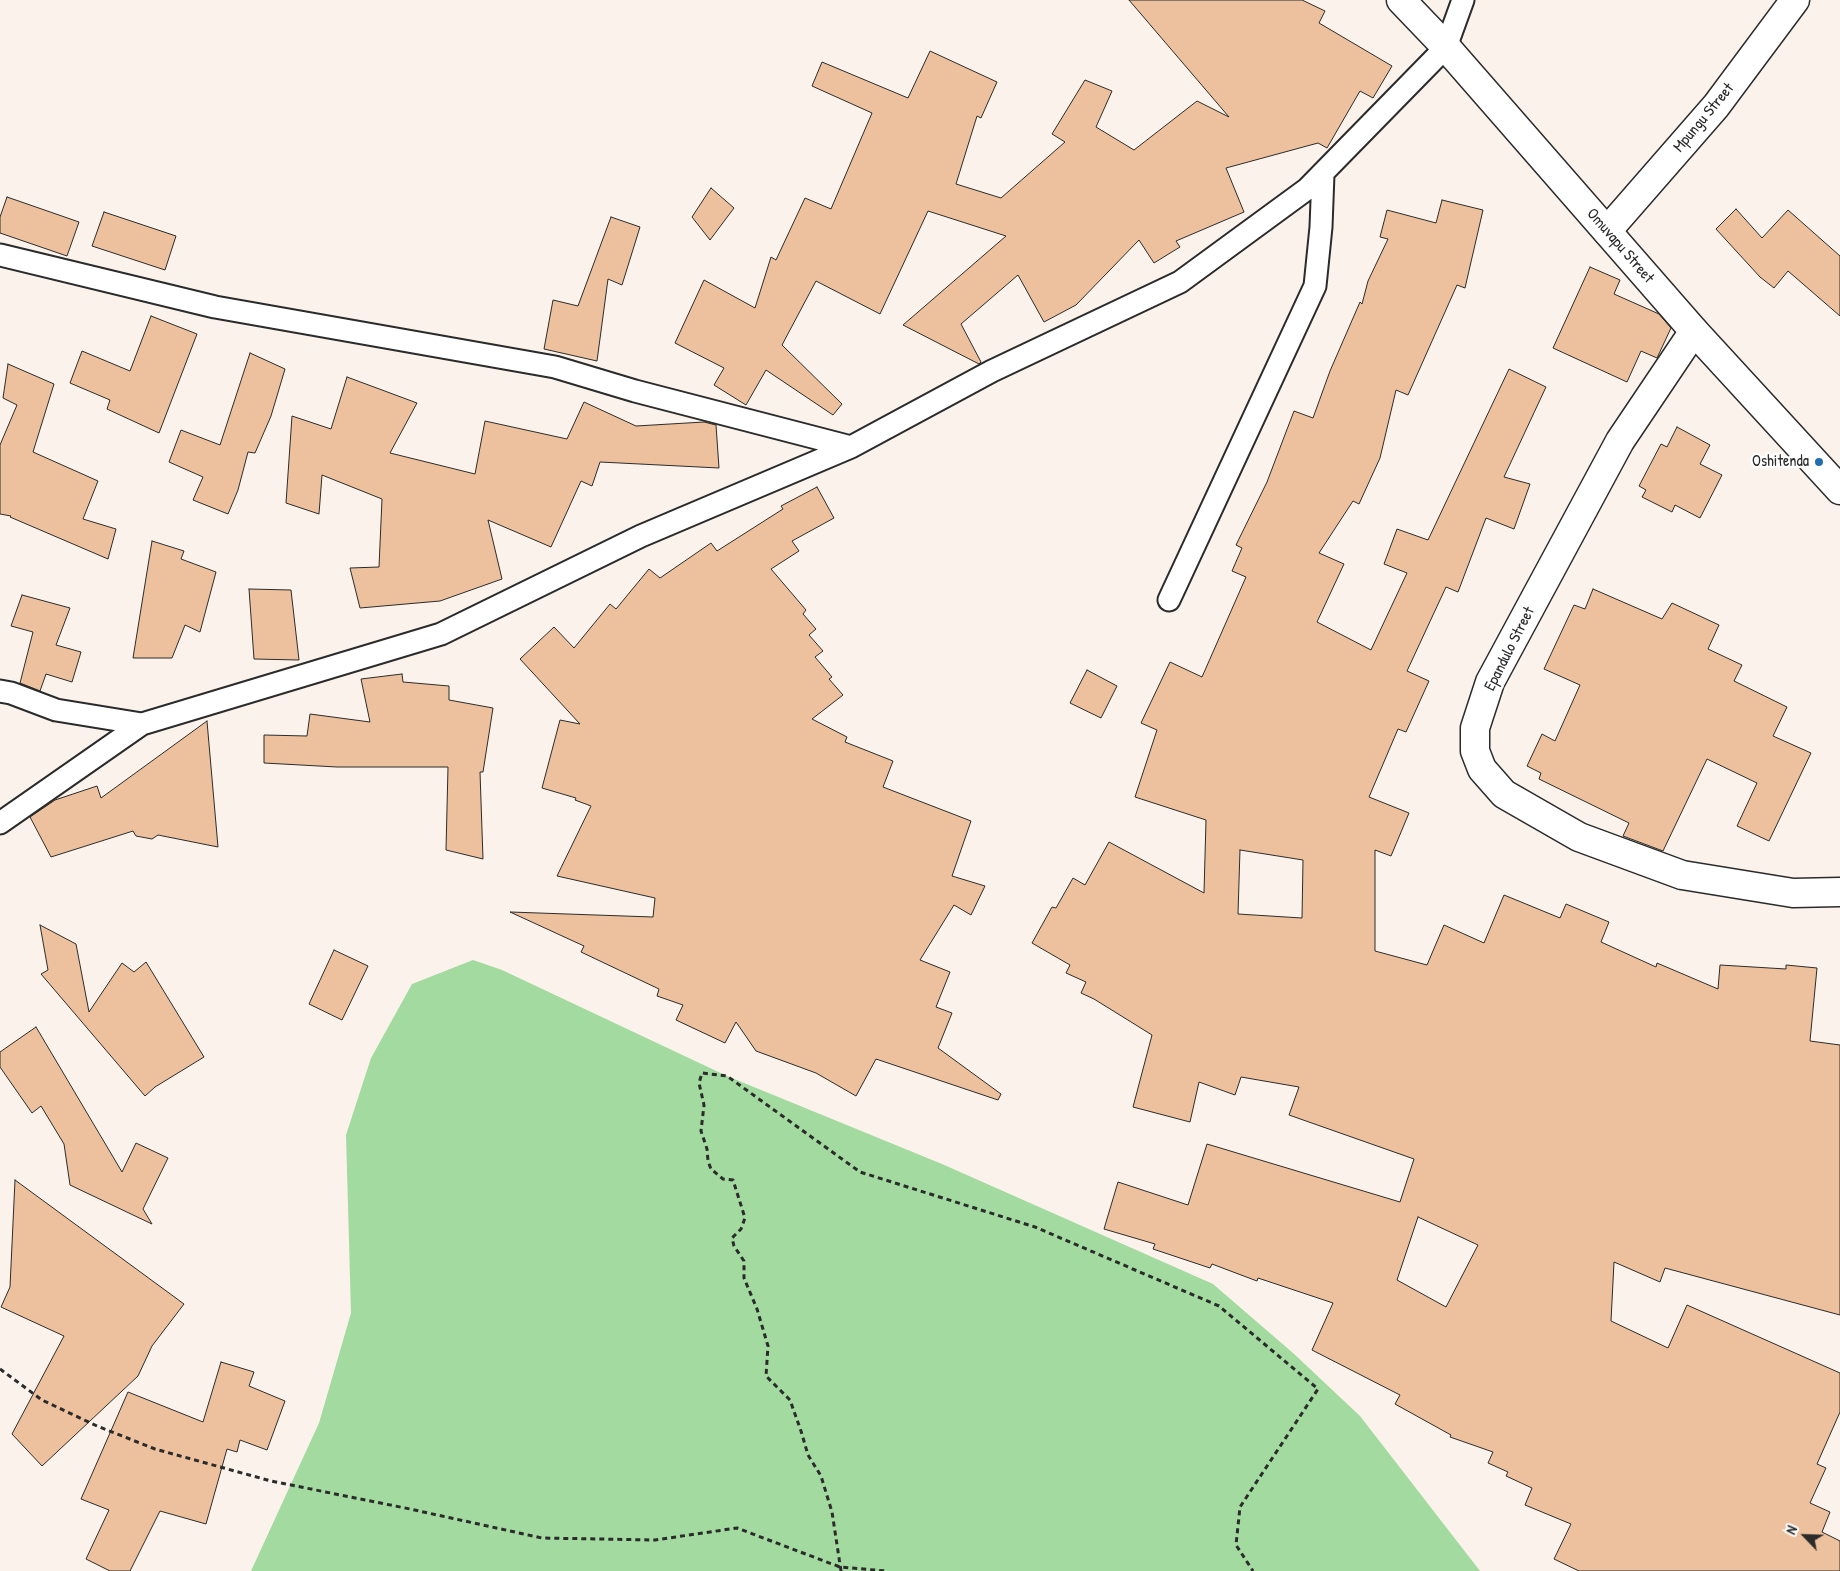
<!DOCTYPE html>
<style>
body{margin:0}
#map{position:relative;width:1840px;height:1571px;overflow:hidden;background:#fbf3eb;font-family:"Patrick Hand",sans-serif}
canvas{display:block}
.north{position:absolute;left:1780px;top:1511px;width:50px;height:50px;-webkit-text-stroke:4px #fff;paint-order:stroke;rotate:294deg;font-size:14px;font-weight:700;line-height:20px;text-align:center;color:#2b2b2b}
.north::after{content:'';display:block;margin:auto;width:18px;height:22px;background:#2b2b2b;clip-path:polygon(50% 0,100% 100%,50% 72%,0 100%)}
</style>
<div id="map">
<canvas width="1840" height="1571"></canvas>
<div class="north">N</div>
</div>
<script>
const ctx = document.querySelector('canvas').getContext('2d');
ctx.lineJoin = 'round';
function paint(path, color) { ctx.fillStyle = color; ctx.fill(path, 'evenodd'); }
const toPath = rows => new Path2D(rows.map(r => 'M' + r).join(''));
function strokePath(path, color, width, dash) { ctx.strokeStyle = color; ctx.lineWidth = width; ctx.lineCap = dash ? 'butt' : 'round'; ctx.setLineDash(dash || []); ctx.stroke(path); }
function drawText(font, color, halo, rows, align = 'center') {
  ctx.font = font + ' "Patrick Hand",sans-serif'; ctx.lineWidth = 4.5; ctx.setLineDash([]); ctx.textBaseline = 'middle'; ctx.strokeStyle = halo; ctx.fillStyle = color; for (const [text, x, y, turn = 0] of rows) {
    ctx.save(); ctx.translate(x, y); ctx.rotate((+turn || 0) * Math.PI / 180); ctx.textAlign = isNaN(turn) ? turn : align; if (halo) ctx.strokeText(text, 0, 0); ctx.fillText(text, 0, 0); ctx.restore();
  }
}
const green = toPath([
 [473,960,502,970,727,1076,942,1164,1213,1284,1293,1353,1360,1416,1480,1571,251,1571,319,1423,351,1313,346,1135,371,1058,412,984]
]);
const building = toPath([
 [1129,0,1302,0,1325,11,1319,23,1392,66,1373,98,1360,91,1327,148,1318,143,1226,168,1244,212,1176,241,1180,247,1154,263,1139,240,1076,305,1044,322,1018,275,961,324,981,362,979,364,903,325,1006,236,928,211,880,314,816,281,782,345,842,404,833,415,766,370,746,405,714,385,724,368,675,343,704,280,755,308,771,257,776,260,805,198,831,209,872,113,812,86,822,62,908,98,930,51,997,82,981,118,977,116,956,184,1001,198,1065,142,1052,134,1085,80,1112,91,1096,127,1134,150,1197,101,1229,117,1129,0],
 [711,188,734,208,710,240,692,217,711,188],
 [7,197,79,222,67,256,0,233,0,217,7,197],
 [1442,200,1483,210,1465,288,1457,285,1408,395,1396,390,1380,458,1359,504,1353,501,1319,553,1344,564,1317,622,1371,650,1407,573,1384,564,1397,529,1428,540,1509,369,1546,387,1504,477,1530,484,1514,529,1486,518,1458,592,1446,587,1407,671,1429,681,1406,732,1398,729,1369,797,1409,813,1391,856,1375,850,1375,951,1427,965,1444,925,1484,943,1504,895,1560,918,1566,904,1609,922,1601,942,1656,967,1657,963,1718,989,1720,965,1786,969,1786,965,1817,968,1810,1041,1840,1045,1840,1315,1665,1268,1660,1282,1614,1262,1611,1321,1668,1348,1687,1305,1840,1373,1840,1412,1817,1464,1826,1468,1810,1503,1830,1512,1822,1532,1840,1541,1840,1571,1579,1571,1554,1559,1571,1524,1525,1505,1532,1488,1506,1476,1508,1472,1488,1463,1493,1452,1450,1437,1451,1435,1395,1404,1400,1395,1312,1350,1333,1303,1258,1278,1257,1281,1212,1264,1210,1268,1153,1249,1155,1244,1104,1229,1118,1182,1188,1205,1207,1144,1400,1202,1414,1159,1289,1115,1299,1087,1241,1077,1235,1095,1199,1082,1190,1122,1133,1107,1152,1035,1094,999,1081,993,1086,982,1066,973,1070,965,1032,943,1052,907,1056,908,1073,878,1085,885,1109,842,1204,893,1206,820,1135,797,1157,730,1141,723,1170,662,1202,677,1246,577,1232,571,1242,548,1236,545,1267,482,1294,411,1313,418,1330,371,1360,302,1362,304,1368,281,1388,239,1380,237,1387,210,1436,223,1442,200],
 [1240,850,1303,860,1302,918,1238,914,1240,850],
 [1418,1217,1478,1245,1446,1307,1397,1280,1418,1217],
 [1736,209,1762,238,1788,210,1840,256,1840,316,1788,271,1774,288,1760,277,1716,229,1736,209],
 [104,212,176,236,165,270,92,246,104,212],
 [611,217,640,227,622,285,608,279,597,361,544,349,553,300,578,306,611,217],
 [1590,267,1620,280,1614,294,1659,314,1671,328,1657,358,1641,351,1627,382,1553,348,1590,267],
 [151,316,197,334,159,433,107,409,110,400,70,383,82,351,130,371,151,316],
 [250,353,285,369,271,416,255,453,248,452,238,490,228,514,193,500,203,477,169,462,181,430,220,445,250,353],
 [8,364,54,384,33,452,98,481,83,519,116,529,108,559,10,517,11,516,0,514,0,445,17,405,3,398,8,364],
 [347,377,417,403,390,453,475,474,485,421,567,439,584,402,636,426,704,422,716,425,719,468,600,462,592,486,581,481,551,547,488,520,502,579,440,601,360,608,350,568,379,567,382,499,322,475,319,514,286,503,292,416,331,429,347,377],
 [1677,427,1710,445,1700,464,1722,475,1700,518,1675,505,1672,512,1642,497,1646,490,1639,486,1661,444,1667,447,1677,427],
 [817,487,834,518,792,541,799,551,771,569,806,610,803,614,816,629,809,635,823,651,815,657,832,677,829,679,843,695,812,719,847,737,845,742,893,761,883,787,971,821,952,876,985,886,971,915,954,905,920,960,950,972,936,1007,952,1013,938,1048,1001,1094,998,1100,876,1059,856,1096,816,1073,756,1051,736,1022,725,1043,676,1020,683,1005,657,996,659,989,581,952,584,946,510,912,653,917,655,898,557,876,591,806,575,800,576,798,542,788,560,720,580,724,520,659,554,627,574,648,610,604,616,609,649,569,660,578,711,543,717,551,783,509,781,506,817,487],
 [152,541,184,551,181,559,216,572,200,632,185,625,172,658,133,658,152,541],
 [249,589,291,590,299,660,254,659,249,589],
 [1593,589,1662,619,1672,603,1719,625,1708,649,1742,665,1734,681,1787,707,1773,736,1811,753,1769,841,1737,826,1757,783,1707,759,1663,851,1623,836,1629,823,1539,779,1541,773,1527,766,1542,734,1555,741,1580,685,1544,669,1574,605,1585,609,1593,589],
 [22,595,70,608,56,645,81,652,72,682,46,674,40,691,20,683,33,632,11,626,22,595],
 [1087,670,1117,686,1101,718,1070,703,1087,670],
 [402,674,403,682,449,686,449,700,493,708,483,772,480,772,483,859,446,850,448,767,337,767,264,763,264,735,307,736,310,714,370,722,361,679,402,674],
 [207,721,218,847,158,835,152,839,136,836,133,831,51,857,30,817,55,800,97,786,101,798,207,721],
 [40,925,76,944,89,1012,122,963,134,972,146,962,204,1057,155,1087,145,1096,41,974,48,970,40,925],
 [334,950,368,966,342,1020,309,1004,334,950],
 [36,1027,122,1172,136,1143,168,1158,143,1209,152,1224,70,1185,64,1144,41,1106,32,1113,0,1067,0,1052,36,1027],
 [15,1180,184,1304,152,1346,138,1376,42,1466,12,1434,64,1336,1,1307,10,1287,15,1180],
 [221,1362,254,1372,249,1386,285,1401,267,1450,240,1440,237,1452,227,1449,206,1524,160,1511,130,1571,110,1571,86,1559,109,1510,81,1499,128,1392,203,1422,221,1362]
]);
const path = toPath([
 [0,1369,42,1400,97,1426,155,1449,271,1481,410,1509,542,1538,655,1540,737,1528,840,1567,886,1571],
 [841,1571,832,1512,821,1476,808,1455,801,1431,790,1400,766,1376,768,1346,757,1309,744,1278,744,1261,734,1246,732,1238,741,1229,745,1218,733,1180,723,1179,711,1169,708,1161,707,1149,701,1131,704,1105,699,1083,702,1073,727,1076,860,1172,1035,1227,1219,1306,1318,1389,1240,1507,1236,1545,1253,1571]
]);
const lane = toPath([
 [0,255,215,307,555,367,635,391,851,447],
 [1169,600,1315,286,1321,227,1323,174],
 [0,691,11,693,56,710,142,724],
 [0,823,142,724,441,634,641,536,851,447,992,371,1180,282,1307,189,1446,47,1463,0]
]);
const street = toPath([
 [1607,231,1716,106,1795,0],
 [1694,331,1620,441,1490,682,1475,728,1475,751,1482,769,1504,794,1579,837,1682,875,1793,893,1840,892]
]);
const secondary = toPath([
 [1401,0,1446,47,1694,331,1840,490]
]);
const markers = [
 [1819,462,5,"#1f6fb2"]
];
const streetNames = [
 ["Mpungu Street",1704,118,-50],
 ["Omuvapu Street",1620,246,49],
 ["Epandulo Street",1510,649,-63]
];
const poiNames = [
 ["Oshitenda",1809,462]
];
paint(green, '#a2da9f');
paint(building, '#edc19d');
strokePath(building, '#2b2b2b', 1);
strokePath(lane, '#2b2b2b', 25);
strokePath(street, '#2b2b2b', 31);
strokePath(secondary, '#2b2b2b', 31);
strokePath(path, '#2b2b2b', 3, [5, 4]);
strokePath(lane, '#fff', 21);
strokePath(street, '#fff', 28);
strokePath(secondary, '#fff', 28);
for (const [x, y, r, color] of markers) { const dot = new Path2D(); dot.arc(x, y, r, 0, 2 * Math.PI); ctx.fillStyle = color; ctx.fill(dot); strokePath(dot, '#fff', 2); }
drawText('16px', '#2b2b2b', '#fff', streetNames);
drawText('16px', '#2b2b2b', '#fff', poiNames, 'right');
</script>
